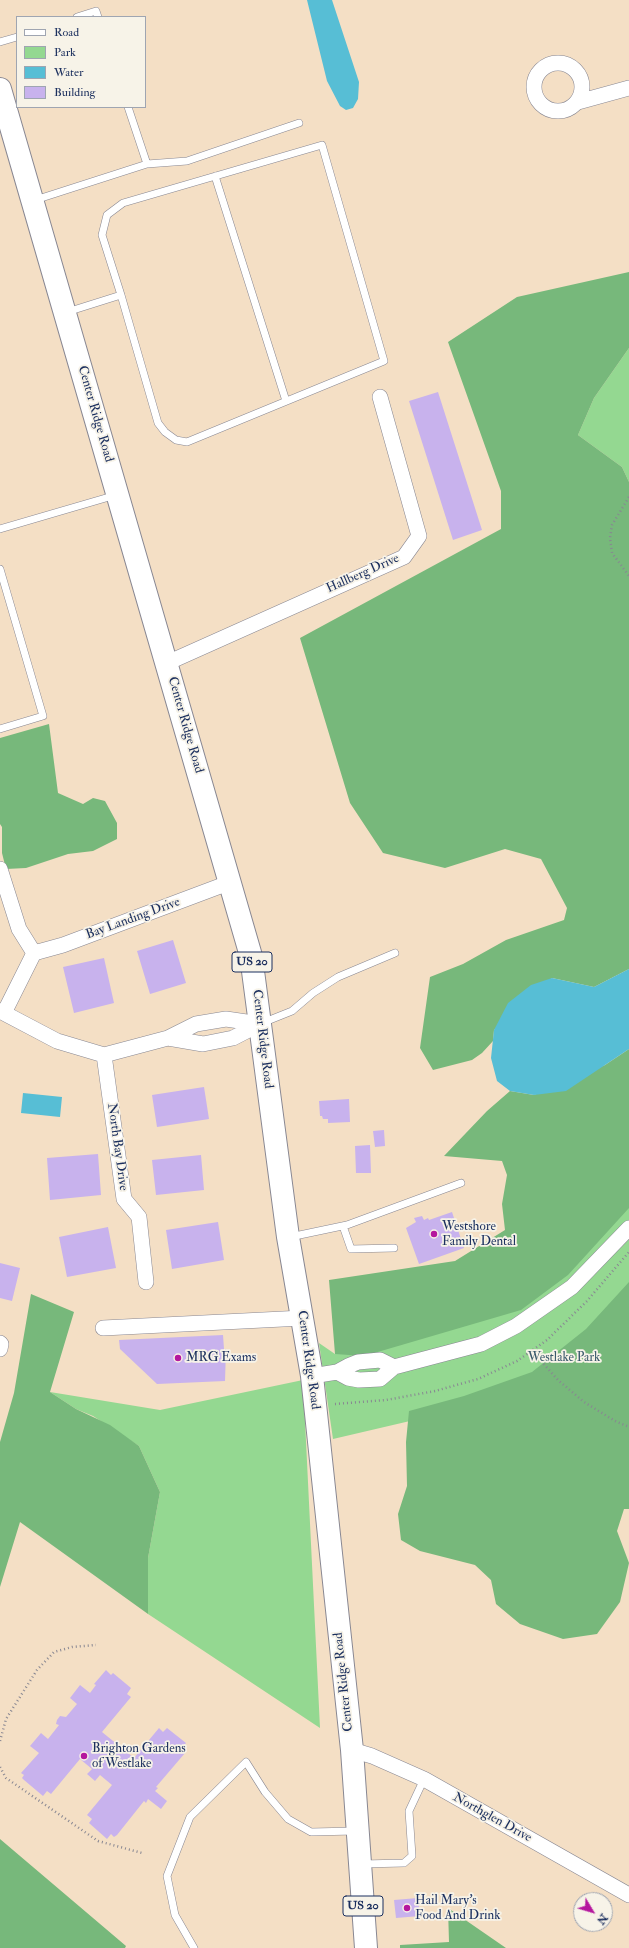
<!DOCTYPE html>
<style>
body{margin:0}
#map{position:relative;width:629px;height:1948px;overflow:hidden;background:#f4dfc5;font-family:"IM FELL Double Pica",serif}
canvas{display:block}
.legend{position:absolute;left:16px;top:16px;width:130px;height:92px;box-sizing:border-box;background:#f7f3e8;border:1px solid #9fa5b1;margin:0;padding:5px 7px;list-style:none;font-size:12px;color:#1b2f5e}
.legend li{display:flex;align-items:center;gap:8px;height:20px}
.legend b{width:20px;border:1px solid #9fa5b1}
.north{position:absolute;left:573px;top:1892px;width:40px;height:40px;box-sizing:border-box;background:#f7f3e8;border:1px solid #9fa5b1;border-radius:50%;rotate:128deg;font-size:11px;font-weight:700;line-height:16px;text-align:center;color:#1b2f5e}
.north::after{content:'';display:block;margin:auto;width:14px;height:18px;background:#b5179e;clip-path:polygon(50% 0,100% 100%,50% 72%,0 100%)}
</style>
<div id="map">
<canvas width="629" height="1948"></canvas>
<ul class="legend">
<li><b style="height:5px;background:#fff"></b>Road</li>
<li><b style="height:11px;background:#94d891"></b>Park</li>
<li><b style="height:11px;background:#57bed5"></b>Water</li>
<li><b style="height:11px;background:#c8b2ed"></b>Building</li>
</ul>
<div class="north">N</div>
</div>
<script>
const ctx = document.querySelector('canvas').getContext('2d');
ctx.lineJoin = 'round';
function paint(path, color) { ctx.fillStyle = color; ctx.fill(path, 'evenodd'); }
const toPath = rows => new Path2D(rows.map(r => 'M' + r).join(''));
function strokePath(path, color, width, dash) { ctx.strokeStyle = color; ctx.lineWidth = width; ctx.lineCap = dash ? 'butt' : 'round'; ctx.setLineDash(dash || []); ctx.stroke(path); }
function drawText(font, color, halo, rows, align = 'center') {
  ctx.font = font + ' "IM FELL Double Pica",serif'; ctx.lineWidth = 3.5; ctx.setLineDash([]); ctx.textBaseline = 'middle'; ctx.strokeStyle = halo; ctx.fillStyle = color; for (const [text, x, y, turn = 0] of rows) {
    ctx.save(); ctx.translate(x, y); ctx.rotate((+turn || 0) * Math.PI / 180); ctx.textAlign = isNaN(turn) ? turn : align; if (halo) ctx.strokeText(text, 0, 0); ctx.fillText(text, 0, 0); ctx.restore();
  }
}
const green = toPath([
 [629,348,629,482,622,467,578,435,594,398],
 [629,1185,629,1437,487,1403,333,1439,319,1343,335,1354],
 [303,1380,320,1728,148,1614,148,1558,160,1492,139,1446,93,1416,76,1409,50,1392,160,1410]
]);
const forest = toPath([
 [629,272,629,348,594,398,578,435,622,467,629,482,629,969,594,987,552,978,494,1030,493,1041,482,1053,472,1060,433,1070,420,1048,430,977,463,964,506,940,564,920,567,908,541,859,505,849,445,868,383,853,350,803,300,638,501,529,501,491,448,342,517,297],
 [49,724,58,793,83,804,93,798,105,801,117,823,117,839,93,851,68,854,26,868,6,869,2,853,2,827,0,824,0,738],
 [629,1049,629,1208,568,1275,521,1310,364,1356,335,1354,329,1280,455,1261,505,1230,502,1204,507,1175,502,1161,444,1156,487,1111,510,1091,534,1095,605,1065],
 [629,1282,629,1509,624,1509,617,1531,629,1563,620,1602,597,1634,563,1639,520,1624,496,1604,491,1580,475,1565,420,1551,401,1540,398,1514,407,1486,406,1442,409,1411,464,1396,532,1372,586,1329],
 [31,1294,74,1312,50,1392,76,1409,110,1425,139,1446,160,1492,148,1558,148,1614,20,1522,0,1587,0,1442,14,1393],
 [0,1839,126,1946,125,1948,0,1948],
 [448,1908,506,1948,400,1948,400,1945,449,1942]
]);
const water = toPath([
 [307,0,332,0,359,82,358,99,353,108,346,110,340,106,327,81],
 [629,969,629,1049,566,1091,534,1095,510,1091,497,1081,491,1058,494,1030,508,1003,531,985,552,978,594,987],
 [23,1093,62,1097,60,1117,21,1113]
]);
const building = toPath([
 [438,392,482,530,453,540,409,401],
 [173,940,186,983,150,994,137,951],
 [104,958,114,1003,74,1013,63,967],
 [204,1087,209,1119,157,1127,152,1095],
 [349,1099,350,1122,328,1123,328,1119,323,1119,322,1116,320,1116,319,1101],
 [384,1130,385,1146,375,1147,373,1131],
 [370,1145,371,1173,356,1173,355,1146],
 [98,1154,101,1195,50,1200,47,1158],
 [201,1155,204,1190,156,1195,152,1160],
 [452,1212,464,1248,419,1264,406,1228,416,1222,414,1218,422,1216,424,1220,428,1218,429,1220],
 [218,1222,224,1260,172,1269,166,1230],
 [108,1227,116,1268,67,1277,59,1237],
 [0,1263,20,1268,12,1301,0,1298],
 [223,1335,224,1349,226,1349,225,1381,157,1384,120,1349,119,1340],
 [106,1670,111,1675,113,1673,131,1688,127,1694,131,1697,102,1732,134,1758,159,1728,163,1732,167,1728,186,1743,182,1748,186,1751,185,1753,156,1787,158,1788,155,1791,167,1801,161,1809,148,1799,146,1803,144,1801,117,1835,114,1837,111,1834,107,1839,89,1823,92,1819,87,1815,112,1785,100,1775,95,1781,87,1774,92,1769,80,1759,51,1794,47,1791,43,1796,24,1780,22,1778,24,1775,21,1773,39,1753,30,1746,41,1733,48,1739,59,1725,56,1724,57,1720,60,1716,66,1717,77,1704,70,1698,80,1685,90,1693,96,1685,94,1684],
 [418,1898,420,1916,396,1918,394,1900]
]);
const path = toPath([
 [629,497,612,525,610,538,612,553,629,576],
 [533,1352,558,1380,584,1402,615,1421,629,1427],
 [335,1404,386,1400,435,1391,478,1379,517,1361,547,1340,587,1301,629,1252],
 [0,1741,6,1719,37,1670,54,1652,72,1647,96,1645],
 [0,1767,6,1778,98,1841,142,1853]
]);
const service = toPath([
 [77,17,96,11,98,17],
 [0,42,17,37],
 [147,164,187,161,299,123],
 [215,176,286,401],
 [35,200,147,164,128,107],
 [67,312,121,295,102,235,107,215,123,203,322,145,384,361,187,442,176,440,165,432,158,423,121,295],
 [0,529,116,495],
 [0,569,43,716,0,729],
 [262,1023,292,1011,313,993,338,977,395,953],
 [343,1226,351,1249,394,1248],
 [290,1237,347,1225,461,1183],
 [363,1864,404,1863,412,1856,409,1811,424,1779],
 [194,1948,175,1915,167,1876,190,1817,246,1762,265,1792,288,1819,311,1832,355,1831]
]);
const minor = toPath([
 '534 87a24 24 0 1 1 48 0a24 24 0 1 1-48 0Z',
 [578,102,629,88],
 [167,663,404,557,419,536,380,397],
 [0,869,19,929,34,953,63,945,231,882],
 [0,1011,57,1041,104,1055,168,1038,196,1024,226,1019,260,1024],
 [4,1013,34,953],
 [168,1038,203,1044,233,1038,260,1024],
 [104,1055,124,1199,139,1217,146,1282],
 [103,1328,303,1318],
 [0,1343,1,1344,0,1349],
 [337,1372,348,1378,359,1380,380,1379,394,1367,481,1344,516,1326,572,1287,629,1228],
 [312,1376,337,1372,348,1366,358,1362,380,1360,394,1367],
 [352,1750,372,1756,424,1779,629,1895]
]);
const primary = toPath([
 [0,89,251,956,288,1237,312,1376,352,1750,366,1948]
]);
const markers = [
 [434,1234,4,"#b5179e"],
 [178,1358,4,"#b5179e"],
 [84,1756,4,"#b5179e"],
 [407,1908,4,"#b5179e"]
];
const shields = [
 [252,962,40],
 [363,1906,40]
];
const shieldNames = [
 ["US 20",252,962],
 ["US 20",363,1906]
];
const streetNames = [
 ["Center Ridge Road",95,414,74],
 ["Hallberg Drive",363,574,-24],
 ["Center Ridge Road",185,725,74],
 ["Bay Landing Drive",133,919,-20],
 ["Center Ridge Road",262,1039,83],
 ["North Bay Drive",117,1147,82],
 ["Center Ridge Road",308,1360,82],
 ["Center Ridge Road",344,1682,-96],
 ["Northglen Drive",492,1818,29]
];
const poiNames = [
 ["Westshore",442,1227],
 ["Family Dental",442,1242],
 ["MRG Exams",186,1358],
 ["Brighton Gardens",92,1749],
 ["of Westlake",92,1764],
 ["Hail Mary's",415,1901],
 ["Food And Drink",415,1916]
];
const parkNames = [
 ["Westlake Park",564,1358]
];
paint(green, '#94d891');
paint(forest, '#77b87b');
paint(water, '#57bed5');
paint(building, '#c8b2ed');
strokePath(service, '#888792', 8);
strokePath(minor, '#888792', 16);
strokePath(primary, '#888792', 24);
strokePath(path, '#888792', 2.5, [1, 3]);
strokePath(service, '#fff', 7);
strokePath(minor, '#fff', 15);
strokePath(primary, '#fff', 22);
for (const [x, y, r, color] of markers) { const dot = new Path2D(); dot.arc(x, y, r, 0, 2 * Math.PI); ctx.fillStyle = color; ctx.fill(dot); strokePath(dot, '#f7f3e8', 1.5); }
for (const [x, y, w] of shields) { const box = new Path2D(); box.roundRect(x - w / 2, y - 10, w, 20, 3); ctx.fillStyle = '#f7f3e8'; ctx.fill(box); strokePath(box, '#1b2f5e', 1); }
drawText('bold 12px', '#1b2f5e', null, shieldNames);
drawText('13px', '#1b2f5e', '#f7f3e8', streetNames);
drawText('13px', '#1b2f5e', '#f7f3e8', poiNames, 'left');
drawText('13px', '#39596b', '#f7f3e8', parkNames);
</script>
